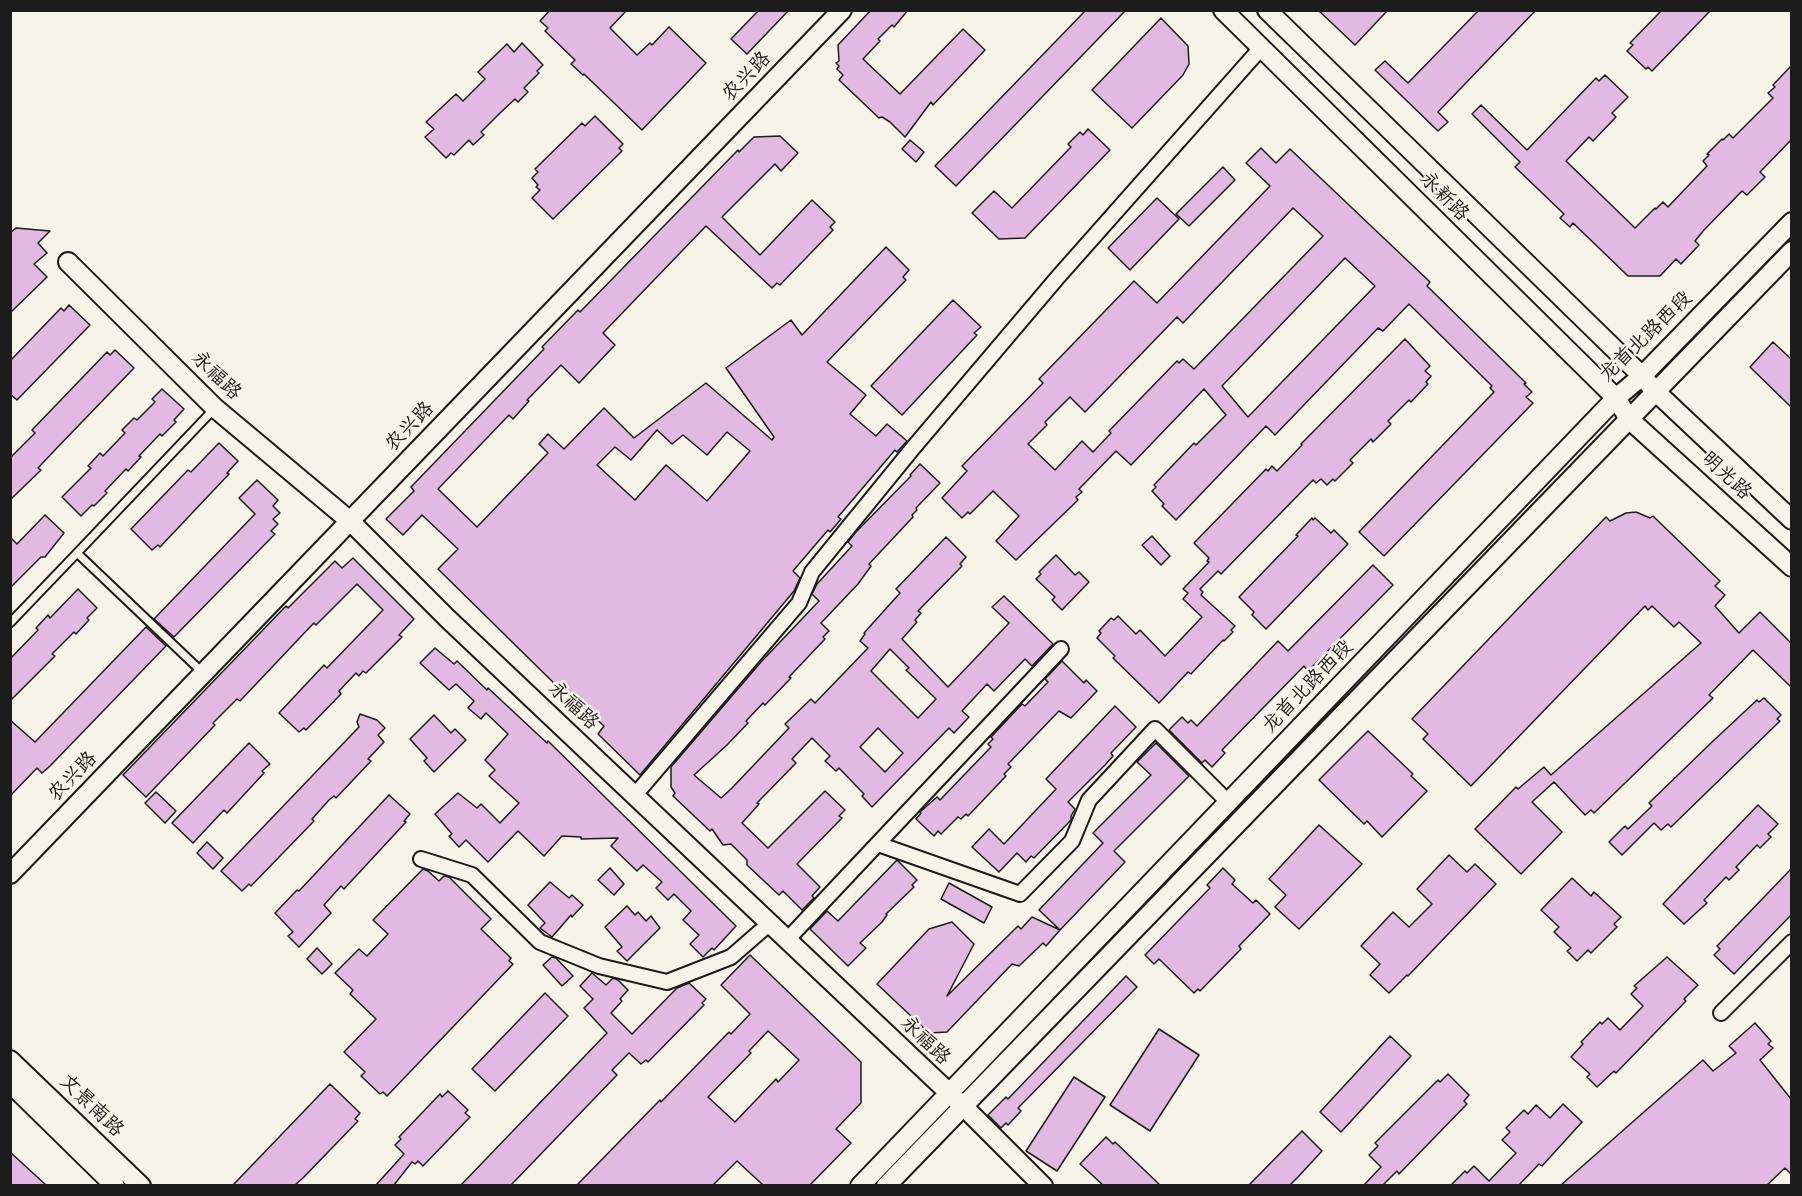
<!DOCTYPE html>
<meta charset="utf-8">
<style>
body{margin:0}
#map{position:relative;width:1802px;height:1196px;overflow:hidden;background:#f7f3e8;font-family:Sriracha,sans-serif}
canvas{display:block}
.frame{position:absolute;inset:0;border:12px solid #1c1c1c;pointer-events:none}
</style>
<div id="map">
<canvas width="1802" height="1196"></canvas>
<div class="frame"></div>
</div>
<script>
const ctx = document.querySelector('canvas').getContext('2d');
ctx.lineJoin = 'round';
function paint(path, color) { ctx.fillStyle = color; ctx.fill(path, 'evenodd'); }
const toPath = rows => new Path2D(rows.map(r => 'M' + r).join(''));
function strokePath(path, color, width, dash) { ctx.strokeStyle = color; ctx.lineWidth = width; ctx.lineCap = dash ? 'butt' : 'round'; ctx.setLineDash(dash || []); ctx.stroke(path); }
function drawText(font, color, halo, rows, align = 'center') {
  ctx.font = font + ' Sriracha,"LXGW WenKai TC",sans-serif'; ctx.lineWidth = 5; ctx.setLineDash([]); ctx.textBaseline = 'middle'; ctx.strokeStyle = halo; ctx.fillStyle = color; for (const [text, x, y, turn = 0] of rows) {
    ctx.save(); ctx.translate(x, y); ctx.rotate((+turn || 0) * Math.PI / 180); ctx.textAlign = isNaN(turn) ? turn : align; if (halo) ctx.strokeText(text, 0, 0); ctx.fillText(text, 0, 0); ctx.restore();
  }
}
const building = toPath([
 [550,10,627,10,610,28,637,55,650,43,652,45,669,27,706,63,642,130,584,74,583,75,571,64,575,60,545,31,548,28,540,21,550,10],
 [759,10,789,10,747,54,731,39,759,10],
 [871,10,908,10,894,27,892,25,878,39,880,41,863,59,900,94,963,29,985,50,933,105,931,102,905,137,890,122,882,117,879,118,839,80,843,75,837,69,839,66,836,63,839,61,838,45,871,10],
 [1086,10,1126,10,956,186,935,166,1086,10],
 [1318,10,1388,10,1355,45,1318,10],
 [1536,10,1438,112,1448,122,1438,131,1375,70,1385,61,1408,83,1478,11,1536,10],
 [1662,10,1711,10,1652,71,1648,67,1646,69,1627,51,1633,45,1630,43,1662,10],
 [1161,18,1188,46,1189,64,1183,75,1132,128,1092,90,1161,18],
 [522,43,543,65,537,71,539,73,524,88,528,92,518,102,515,99,500,113,481,132,484,135,473,145,469,140,454,155,451,153,446,158,425,137,434,129,426,122,456,94,463,101,485,79,478,72,507,44,514,52,522,43],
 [1791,66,1791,140,1760,172,1765,177,1747,195,1742,191,1704,230,1695,241,1699,245,1681,264,1676,259,1660,276,1628,276,1573,223,1570,227,1560,218,1564,214,1515,167,1520,162,1472,114,1481,105,1527,150,1596,78,1599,81,1605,75,1628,97,1612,113,1616,117,1593,141,1589,137,1566,161,1635,228,1655,208,1656,209,1663,202,1668,207,1707,166,1703,161,1709,155,1707,154,1722,139,1723,140,1729,134,1733,138,1773,98,1768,93,1775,87,1773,85,1791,66],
 [595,116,623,144,619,148,622,151,553,219,532,198,540,190,536,187,538,185,532,178,538,172,535,169,582,123,585,126,595,116],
 [1088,129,1110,150,1025,238,999,239,972,213,994,191,1012,208,1071,147,1068,144,1080,132,1083,135,1088,129],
 [780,136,798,153,781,171,775,164,722,217,760,255,812,200,835,222,830,227,833,230,780,285,777,283,772,288,706,226,603,333,615,345,579,383,561,365,527,400,529,401,513,419,509,415,438,489,477,527,548,453,539,444,548,434,564,449,604,408,634,438,706,383,772,440,774,437,726,368,791,320,802,335,886,247,909,270,903,277,906,280,827,362,866,395,850,414,876,436,887,424,907,441,897,452,895,450,838,517,841,519,830,532,828,530,793,571,800,578,794,591,640,775,598,734,604,726,565,691,564,693,438,569,458,549,422,515,403,535,386,519,414,491,411,487,544,349,542,347,578,310,580,312,738,150,739,152,754,137,780,136],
 [657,430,672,444,683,435,707,455,727,432,750,451,707,501,666,465,635,500,597,465,615,447,631,460,657,430],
 [910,140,924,152,916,162,902,149,910,140],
 [1261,148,1276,163,1290,149,1430,282,1427,286,1526,383,1524,384,1532,392,1526,397,1533,403,1384,556,1359,532,1494,392,1490,388,1492,386,1409,304,1383,331,1378,328,1275,435,1266,426,1176,520,1162,506,1164,504,1152,491,1156,487,1154,485,1194,443,1196,445,1226,415,1204,389,1131,465,1116,451,1079,489,1082,492,1076,497,1078,500,1016,560,996,541,1019,516,993,491,970,514,968,512,962,518,942,498,967,471,962,466,1043,383,1039,379,1134,281,1157,303,1270,186,1246,163,1261,148],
 [1293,208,1323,236,1194,369,1183,359,1179,363,1177,361,1109,431,1111,433,1093,452,1082,441,1055,470,1028,444,1047,425,1045,422,1070,397,1085,412,1177,317,1183,323,1293,208],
 [1345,258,1375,286,1248,417,1222,386,1345,258],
 [1223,167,1235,180,1189,226,1176,214,1223,167],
 [1157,198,1179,219,1130,270,1108,248,1157,198],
 [16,228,50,231,38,243,47,253,34,264,47,277,10,313,10,233,16,228],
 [953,300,981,327,974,333,977,335,902,415,871,386,953,300],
 [69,305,90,325,17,400,10,394,10,361,61,308,64,311,69,305],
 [1405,339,1430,366,1425,371,1431,376,1426,382,1428,384,1411,402,1409,400,1388,421,1391,424,1373,442,1371,439,1350,460,1353,463,1335,481,1333,479,1327,485,1321,479,1316,483,1313,480,1221,574,1218,571,1200,589,1203,592,1201,595,1235,626,1231,630,1233,632,1224,641,1223,640,1191,674,1188,672,1159,703,1113,658,1115,656,1097,638,1101,633,1099,631,1111,618,1114,620,1118,616,1136,634,1140,630,1165,656,1202,617,1183,599,1188,593,1183,589,1209,562,1207,561,1209,558,1194,543,1266,469,1268,471,1272,466,1277,471,1302,445,1301,444,1405,339],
 [1773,342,1791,359,1791,407,1750,367,1773,342],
 [115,350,134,368,54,451,38,468,41,470,10,500,10,458,35,433,32,430,107,352,110,355,115,350],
 [162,389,184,409,174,420,176,422,162,436,160,434,139,456,141,457,128,471,126,469,105,491,107,493,94,506,92,505,81,516,62,497,91,468,88,466,100,453,103,456,125,433,122,430,134,418,137,420,155,402,152,399,162,389],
 [219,443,238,461,227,473,229,474,160,547,158,545,152,550,131,529,188,470,191,472,219,443],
 [920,464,940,483,916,508,917,510,912,515,913,517,869,564,871,566,858,584,821,623,829,631,823,637,825,639,789,677,791,678,765,705,763,703,746,721,748,723,727,745,694,775,721,798,731,789,789,728,785,724,811,699,815,703,868,648,860,641,865,634,864,633,900,593,896,589,946,537,966,557,960,564,962,566,918,611,921,613,915,620,917,622,902,639,948,687,1009,623,992,607,1004,596,1053,644,1032,666,1025,659,994,691,987,684,962,711,969,717,954,733,949,728,872,807,862,796,864,794,839,768,836,771,825,761,830,756,812,738,792,759,796,763,757,803,759,804,742,823,768,848,825,791,845,810,839,816,842,818,797,864,820,887,812,896,814,898,802,910,783,891,779,895,747,865,747,860,731,844,723,845,712,829,710,831,673,796,675,793,671,787,671,767,761,662,819,601,812,594,817,584,852,546,848,542,856,532,911,476,910,475,920,464],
 [890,649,909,668,906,670,936,699,918,718,871,671,890,649],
 [878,728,903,753,885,772,860,747,878,728],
 [257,480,278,500,273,506,280,513,273,519,278,524,271,531,275,534,174,637,154,619,255,514,239,498,257,480],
 [1636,512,1650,518,1653,516,1720,581,1715,586,1725,595,1715,606,1739,633,1760,612,1791,643,1791,687,1753,650,1709,695,1713,698,1594,813,1591,810,1585,815,1554,782,1532,802,1562,832,1521,874,1475,829,1516,787,1518,789,1544,767,1551,775,1701,643,1679,622,1674,627,1652,606,1648,610,1645,606,1471,786,1423,739,1428,734,1412,719,1606,517,1610,521,1626,513,1636,512],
 [45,515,64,533,45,557,41,557,10,588,10,537,17,544,45,515],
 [1312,518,1313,520,1315,518,1331,533,1334,530,1348,544,1266,629,1252,615,1254,612,1239,597,1298,536,1296,535,1312,518],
 [1152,536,1170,556,1161,565,1142,545,1152,536],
 [1056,555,1075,575,1079,572,1089,582,1062,610,1052,600,1055,597,1036,579,1041,574,1039,572,1056,555],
 [353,558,414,619,399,635,402,637,366,673,363,671,359,676,356,673,339,691,341,694,306,730,304,728,299,732,279,713,324,665,327,668,383,610,357,584,316,625,314,623,309,628,240,701,237,699,213,723,215,725,146,797,123,775,286,606,288,608,335,561,342,568,353,558],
 [1373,565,1393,585,1308,671,1304,666,1222,750,1225,753,1212,767,1205,760,1202,763,1169,730,1182,717,1188,723,1191,720,1197,726,1278,641,1288,651,1373,565],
 [78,589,97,608,87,618,89,620,76,634,74,632,52,654,55,656,10,701,10,659,38,630,36,628,48,615,50,618,78,589],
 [146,627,166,646,50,766,42,773,37,768,10,796,10,720,35,742,146,627],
 [435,648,454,664,457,661,487,690,488,688,547,743,548,741,736,926,714,950,712,948,703,957,690,944,699,935,683,920,691,911,674,894,668,900,656,888,662,882,643,865,637,871,611,846,618,838,581,839,581,837,562,836,544,856,518,831,488,862,466,840,459,847,449,836,452,834,435,814,458,793,477,808,481,804,500,823,519,803,489,776,495,770,485,760,508,734,486,713,481,719,468,708,474,701,456,684,449,690,420,663,435,648],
 [1062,661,1084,683,1086,680,1097,691,1071,718,1059,711,1008,764,1011,767,1004,774,1006,776,968,816,966,814,961,819,958,817,941,834,938,831,934,836,916,819,921,813,920,812,937,797,940,800,991,747,988,744,993,739,991,737,1022,704,1025,706,1048,682,1045,679,1062,661],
 [1764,698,1781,715,1777,719,1780,721,1671,827,1668,824,1661,830,1654,823,1622,855,1609,842,1625,826,1628,829,1652,806,1649,803,1711,743,1757,700,1759,702,1764,698],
 [1115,706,1136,727,1111,753,1113,756,1105,765,1068,802,1075,809,1071,816,1071,820,1034,858,1031,856,1026,862,1017,853,999,872,972,847,989,829,1004,844,1056,789,1046,779,1115,706],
 [360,714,377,720,385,728,378,735,384,742,368,759,371,761,336,798,334,796,329,800,312,819,314,821,251,886,249,884,242,891,221,871,359,727,357,722,360,714],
 [434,715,451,733,455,729,466,740,434,772,424,761,427,758,410,739,434,715],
 [1368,731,1413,774,1411,776,1427,791,1382,837,1367,821,1364,824,1319,780,1368,731],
 [249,743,270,764,262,771,264,773,252,786,227,813,224,810,193,843,172,823,249,743],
 [1156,743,1189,776,1114,851,1125,862,1060,930,1039,910,1103,843,1093,833,1151,775,1137,762,1156,743],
 [156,792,176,811,165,823,145,803,156,792],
 [389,795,410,814,404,821,406,822,344,889,341,886,324,905,331,913,299,947,288,936,293,932,275,913,297,890,299,891,389,795],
 [1758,805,1778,824,1768,834,1771,837,1760,848,1757,845,1736,867,1739,870,1729,880,1726,877,1704,900,1707,903,1684,924,1663,904,1758,805],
 [1319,825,1362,864,1299,929,1275,907,1286,895,1269,879,1319,825],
 [207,842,223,858,213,869,197,853,207,842],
 [1449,855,1467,872,1475,864,1496,884,1408,976,1407,975,1389,993,1370,975,1380,964,1361,946,1393,912,1409,927,1432,904,1417,889,1449,855],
 [897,860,917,880,912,885,914,887,886,914,887,915,882,922,860,943,866,948,848,966,810,929,827,911,838,921,897,860],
 [610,868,624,884,614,895,598,880,610,868],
 [1223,868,1235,880,1232,884,1253,903,1256,900,1270,914,1239,946,1241,949,1200,991,1198,989,1194,993,1159,959,1154,964,1145,955,1210,888,1207,885,1223,868],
 [423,869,428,871,439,881,444,876,449,877,491,919,481,929,511,958,509,961,513,964,387,1096,383,1092,380,1094,361,1076,365,1072,344,1052,376,1019,350,994,353,990,335,973,359,949,367,956,388,934,373,920,423,869],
 [1791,869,1791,915,1734,974,1714,955,1720,949,1717,946,1791,869],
 [1572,878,1591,896,1594,892,1621,917,1614,924,1617,927,1591,953,1588,950,1577,961,1567,951,1571,948,1554,932,1559,927,1541,910,1572,878],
 [550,882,569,898,572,895,583,905,572,917,571,915,552,937,540,928,545,923,528,905,550,882],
 [949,883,992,907,984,923,941,899,949,883],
 [627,906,635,915,638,912,646,921,651,916,660,928,627,961,617,951,622,947,605,927,627,906],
 [1032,917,1060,930,1046,946,1043,943,1019,966,1012,964,947,1032,929,1033,877,984,929,929,952,922,974,944,947,996,1018,926,1021,929,1032,917],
 [317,948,332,964,322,974,307,959,317,948],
 [750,955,861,1062,861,1103,836,1129,851,1143,810,1185,763,1185,737,1161,713,1185,577,1185,660,1100,661,1102,729,1032,731,1034,750,1014,721,985,750,955],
 [768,1031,799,1060,778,1082,776,1079,735,1122,708,1097,751,1053,749,1051,768,1031],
 [552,957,556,958,573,976,562,986,543,965,552,957],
 [1667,957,1698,985,1684,999,1686,1001,1616,1073,1614,1071,1597,1087,1587,1077,1590,1074,1571,1057,1583,1044,1581,1042,1600,1022,1602,1024,1608,1018,1620,1030,1643,1006,1631,994,1637,988,1634,986,1667,957],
 [592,973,606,985,613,978,618,980,628,990,620,999,622,1001,611,1013,632,1034,677,988,689,983,706,999,702,1003,704,1005,648,1062,646,1060,641,1064,629,1053,612,1070,617,1075,511,1185,461,1185,607,1033,584,1008,593,999,580,986,592,973],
 [1126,976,1137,987,1018,1108,1021,1111,1008,1125,1006,1123,1001,1128,988,1115,1006,1097,1008,1099,1126,976],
 [545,993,568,1016,495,1091,472,1069,545,993],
 [1755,1023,1771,1041,1768,1044,1773,1048,1760,1060,1791,1099,1791,1174,1785,1168,1767,1185,1561,1185,1703,1060,1713,1071,1736,1053,1729,1046,1755,1023],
 [1159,1029,1199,1055,1150,1131,1110,1105,1159,1029],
 [1390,1036,1411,1056,1341,1132,1320,1112,1390,1036],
 [1448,1074,1469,1095,1464,1101,1467,1104,1399,1174,1397,1171,1383,1185,1364,1185,1381,1167,1369,1155,1378,1146,1375,1143,1438,1080,1440,1082,1448,1074],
 [1074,1077,1105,1097,1057,1171,1026,1151,1074,1077],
 [330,1084,360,1113,355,1119,358,1121,303,1178,295,1185,233,1185,330,1084],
 [448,1091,468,1110,465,1113,470,1117,423,1166,418,1161,415,1164,412,1162,394,1185,376,1185,404,1154,395,1145,401,1139,399,1137,440,1094,442,1097,448,1091],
 [1563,1104,1582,1122,1542,1166,1539,1164,1519,1185,1451,1185,1465,1171,1467,1173,1474,1166,1489,1181,1516,1153,1502,1140,1510,1132,1506,1128,1524,1110,1528,1114,1536,1105,1550,1118,1563,1104],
 [1302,1131,1322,1151,1298,1177,1290,1185,1249,1185,1302,1131],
 [1106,1137,1113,1144,1115,1142,1160,1185,1103,1185,1080,1164,1106,1137],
 [10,1152,46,1185,10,1185,10,1152]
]);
const lane = toPath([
 [10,623,77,553],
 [202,672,77,553,215,408]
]);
const street = toPath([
 [635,795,799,603,812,572,913,448,1058,277,1261,48],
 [878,844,1020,894,1072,841,1089,800,1155,729,1228,802],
 [421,859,472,875,540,942,599,966,667,982,731,957,770,923],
 [787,940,1061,649],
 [1721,1013,1792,942]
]);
const secondary = toPath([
 [1223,10,1616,398,1629,419,1792,567],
 [1267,10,1642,376,1655,391,1792,520],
 [68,262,215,408,350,521,448,619,963,1106,1043,1186],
 [10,874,842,10],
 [10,1060,141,1186],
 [10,1083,115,1186],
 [860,1186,1616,398,1642,376,1792,222],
 [886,1186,1792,251]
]);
const streetNames = [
 ["农兴路",747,77,-46],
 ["永新路",1444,197,45],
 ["龙首北路西段",1646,337,-44],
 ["永福路",216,376,44],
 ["农兴路",410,427,-46],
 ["明光路",1726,476,43],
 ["龙首北路西段",1308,687,-46],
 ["永福路",573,706,43],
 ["农兴路",73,777,-46],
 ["永福路",925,1041,44],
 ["文景南路",91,1106,44]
];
paint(building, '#e1b9e1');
strokePath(building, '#1c1c1c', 1.5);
strokePath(lane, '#1c1c1c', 11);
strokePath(street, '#1c1c1c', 18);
strokePath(secondary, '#1c1c1c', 22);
strokePath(lane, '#f7f3e8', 7);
strokePath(street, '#f7f3e8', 14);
strokePath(secondary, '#f7f3e8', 18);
drawText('20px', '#1c1c1c', '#f7f3e8', streetNames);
</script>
